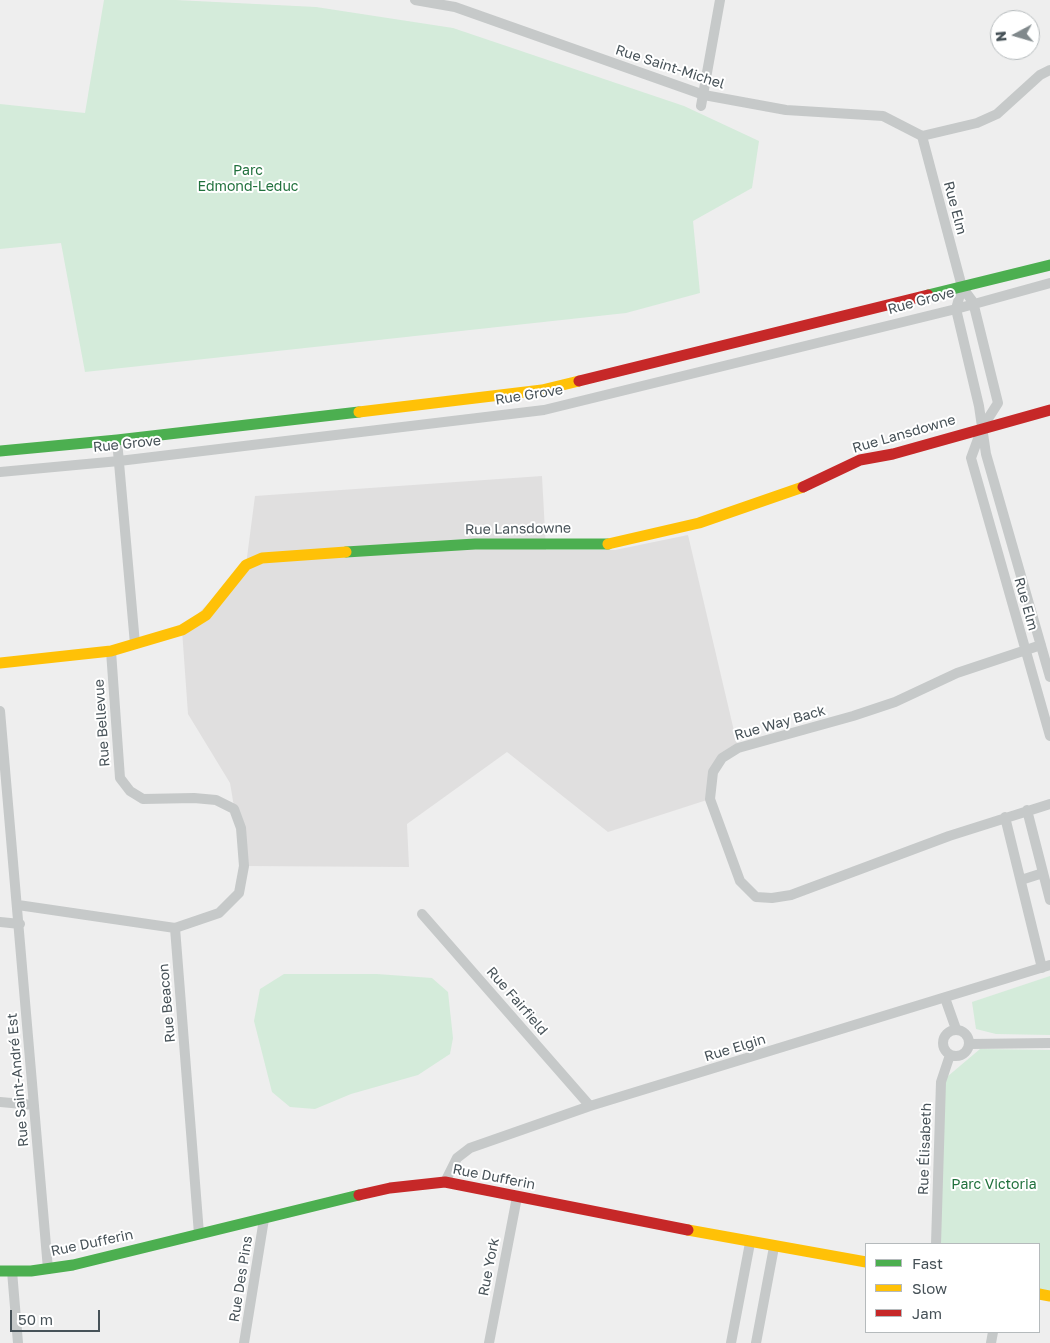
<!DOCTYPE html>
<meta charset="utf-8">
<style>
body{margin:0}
#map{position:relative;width:1050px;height:1343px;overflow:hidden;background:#eee;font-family:"Golos Text",sans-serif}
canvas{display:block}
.legend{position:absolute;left:865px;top:1243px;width:175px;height:90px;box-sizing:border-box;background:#fff;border:1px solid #b5babc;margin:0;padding:6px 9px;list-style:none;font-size:15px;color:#475258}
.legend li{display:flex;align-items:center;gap:10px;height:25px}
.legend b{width:25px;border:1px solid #b5babc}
.north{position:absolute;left:990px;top:10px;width:50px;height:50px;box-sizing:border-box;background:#fff;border:1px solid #b5babc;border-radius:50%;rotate:264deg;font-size:14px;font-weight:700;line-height:20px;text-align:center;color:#475258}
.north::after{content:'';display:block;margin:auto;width:18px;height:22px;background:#81898c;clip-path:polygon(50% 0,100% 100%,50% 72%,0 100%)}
.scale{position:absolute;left:10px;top:1310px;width:90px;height:22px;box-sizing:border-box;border:2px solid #475258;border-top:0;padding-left:6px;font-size:15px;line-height:18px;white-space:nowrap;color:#475258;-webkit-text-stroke:4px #fff;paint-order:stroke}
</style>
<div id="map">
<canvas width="1050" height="1343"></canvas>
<ul class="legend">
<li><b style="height:6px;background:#4caf50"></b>Fast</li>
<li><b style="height:6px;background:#ffc107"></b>Slow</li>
<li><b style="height:6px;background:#c62828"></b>Jam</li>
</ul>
<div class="north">N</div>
<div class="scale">50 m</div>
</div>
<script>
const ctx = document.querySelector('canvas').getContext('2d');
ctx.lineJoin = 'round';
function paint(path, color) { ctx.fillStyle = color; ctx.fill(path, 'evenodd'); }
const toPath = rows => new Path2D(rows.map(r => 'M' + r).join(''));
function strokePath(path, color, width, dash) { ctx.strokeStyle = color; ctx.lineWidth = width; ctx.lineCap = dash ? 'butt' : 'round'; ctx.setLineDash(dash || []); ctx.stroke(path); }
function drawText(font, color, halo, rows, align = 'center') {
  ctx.font = font + ' "Golos Text",sans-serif'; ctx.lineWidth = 4; ctx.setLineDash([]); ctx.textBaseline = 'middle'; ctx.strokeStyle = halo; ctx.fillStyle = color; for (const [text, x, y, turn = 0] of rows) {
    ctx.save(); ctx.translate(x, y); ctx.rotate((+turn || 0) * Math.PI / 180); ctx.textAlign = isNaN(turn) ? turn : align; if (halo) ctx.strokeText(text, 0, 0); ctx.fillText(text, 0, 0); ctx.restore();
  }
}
const education = toPath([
 [542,476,546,550,615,550,688,535,738,748,722,758,710,799,608,832,507,752,407,824,409,867,244,866,230,783,188,714,182,630,246,565,255,496]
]);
const green = toPath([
 [104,0,176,0,316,7,453,28,684,106,759,141,752,188,693,221,700,293,626,313,85,372,61,243,0,249,0,104,85,113],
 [284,974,377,974,432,978,448,992,453,1038,450,1054,418,1075,351,1094,315,1109,290,1107,272,1092,254,1021,260,989],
 [1050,976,1050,1035,996,1034,976,1029,972,1002],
 [980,1049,1050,1050,1050,1296,1039,1294,1039,1244,936,1244,941,1082]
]);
const street = toPath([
 [415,0,455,7,704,95,786,110,883,116,922,136,977,123,997,114,1040,75,1050,70],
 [701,106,720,0],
 [922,136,962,287,973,302,998,403,982,428,971,458,1050,736],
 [962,287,956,309,979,406,986,454,1050,677],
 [117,440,135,644],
 [0,472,119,461,544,410,956,309,1050,283],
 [1041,645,957,673,895,702,853,716,738,748,722,758,713,772,710,799,740,881,756,897,772,898,791,895,949,836,1050,804],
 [111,651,120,778,130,791,143,799,194,798,216,800,234,809,241,828,244,866,239,893,219,913,175,928],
 [0,711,48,1269],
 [1027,810,1050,900],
 [1005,817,1042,968],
 [1021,880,1043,873],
 [18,905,175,928,199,1234],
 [422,914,590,1106],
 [0,922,20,924],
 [945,998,956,1029],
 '943 1043a13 13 0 1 1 26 0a13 13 0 1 1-26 0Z',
 [970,1044,1050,1043],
 [0,1102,34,1105],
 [445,1182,457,1158,470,1148,590,1106,1050,965],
 [936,1244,941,1082,950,1055],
 [12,1271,18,1343],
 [244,1343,264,1219],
 [489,1343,517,1197],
 [731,1343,750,1243],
 [756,1343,774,1247],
 [991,1343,993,1332]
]);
const fast = toPath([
 [928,295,1050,265],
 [0,451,117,440,359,412],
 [346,552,475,544,608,544],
 [0,1271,31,1271,73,1265,359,1195]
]);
const slow = toPath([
 [359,412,542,390,579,381],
 [608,544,699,523,803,487],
 [0,663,111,651,182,630,206,615,246,565,262,558,346,552],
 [688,1230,866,1262],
 [1039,1294,1050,1296]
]);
const jam = toPath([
 [579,381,928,295],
 [803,487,860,460,893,454,1050,410],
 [359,1195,390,1188,445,1182,688,1230]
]);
const streetNames = [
 ["Rue Saint-Michel",670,67,18],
 ["Rue Elm",955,208,75],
 ["Rue Grove",921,301,-15],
 ["Rue Grove",529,395,-9],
 ["Rue Lansdowne",904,434,-16],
 ["Rue Grove",127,444,-6],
 ["Rue Lansdowne",518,529,-1],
 ["Rue Elm",1026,604,74],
 ["Rue Bellevue",102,723,-94],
 ["Rue Way Back",780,723,-16],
 ["Rue Fairfield",517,1001,49],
 ["Rue Beacon",167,1003,-95],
 ["Rue Elgin",735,1048,-17],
 ["Rue Saint-André Est",18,1080,-95],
 ["Rue Élisabeth",925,1149,-88],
 ["Rue Dufferin",494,1177,11],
 ["Rue Dufferin",92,1243,-12],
 ["Rue York",489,1267,-79],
 ["Rue Des Pins",241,1279,-81]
];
const parkNames = [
 ["Parc",248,171],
 ["Edmond-Leduc",248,187],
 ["Parc Victoria",994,1185]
];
paint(education, '#e0dfdf');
paint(green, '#d4ebda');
strokePath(street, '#c6c9c9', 10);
strokePath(fast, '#4caf50', 11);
strokePath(slow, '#ffc107', 11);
strokePath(jam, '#c62828', 11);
drawText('14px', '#475258', '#fff', streetNames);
drawText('14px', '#21713d', '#fff', parkNames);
</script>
